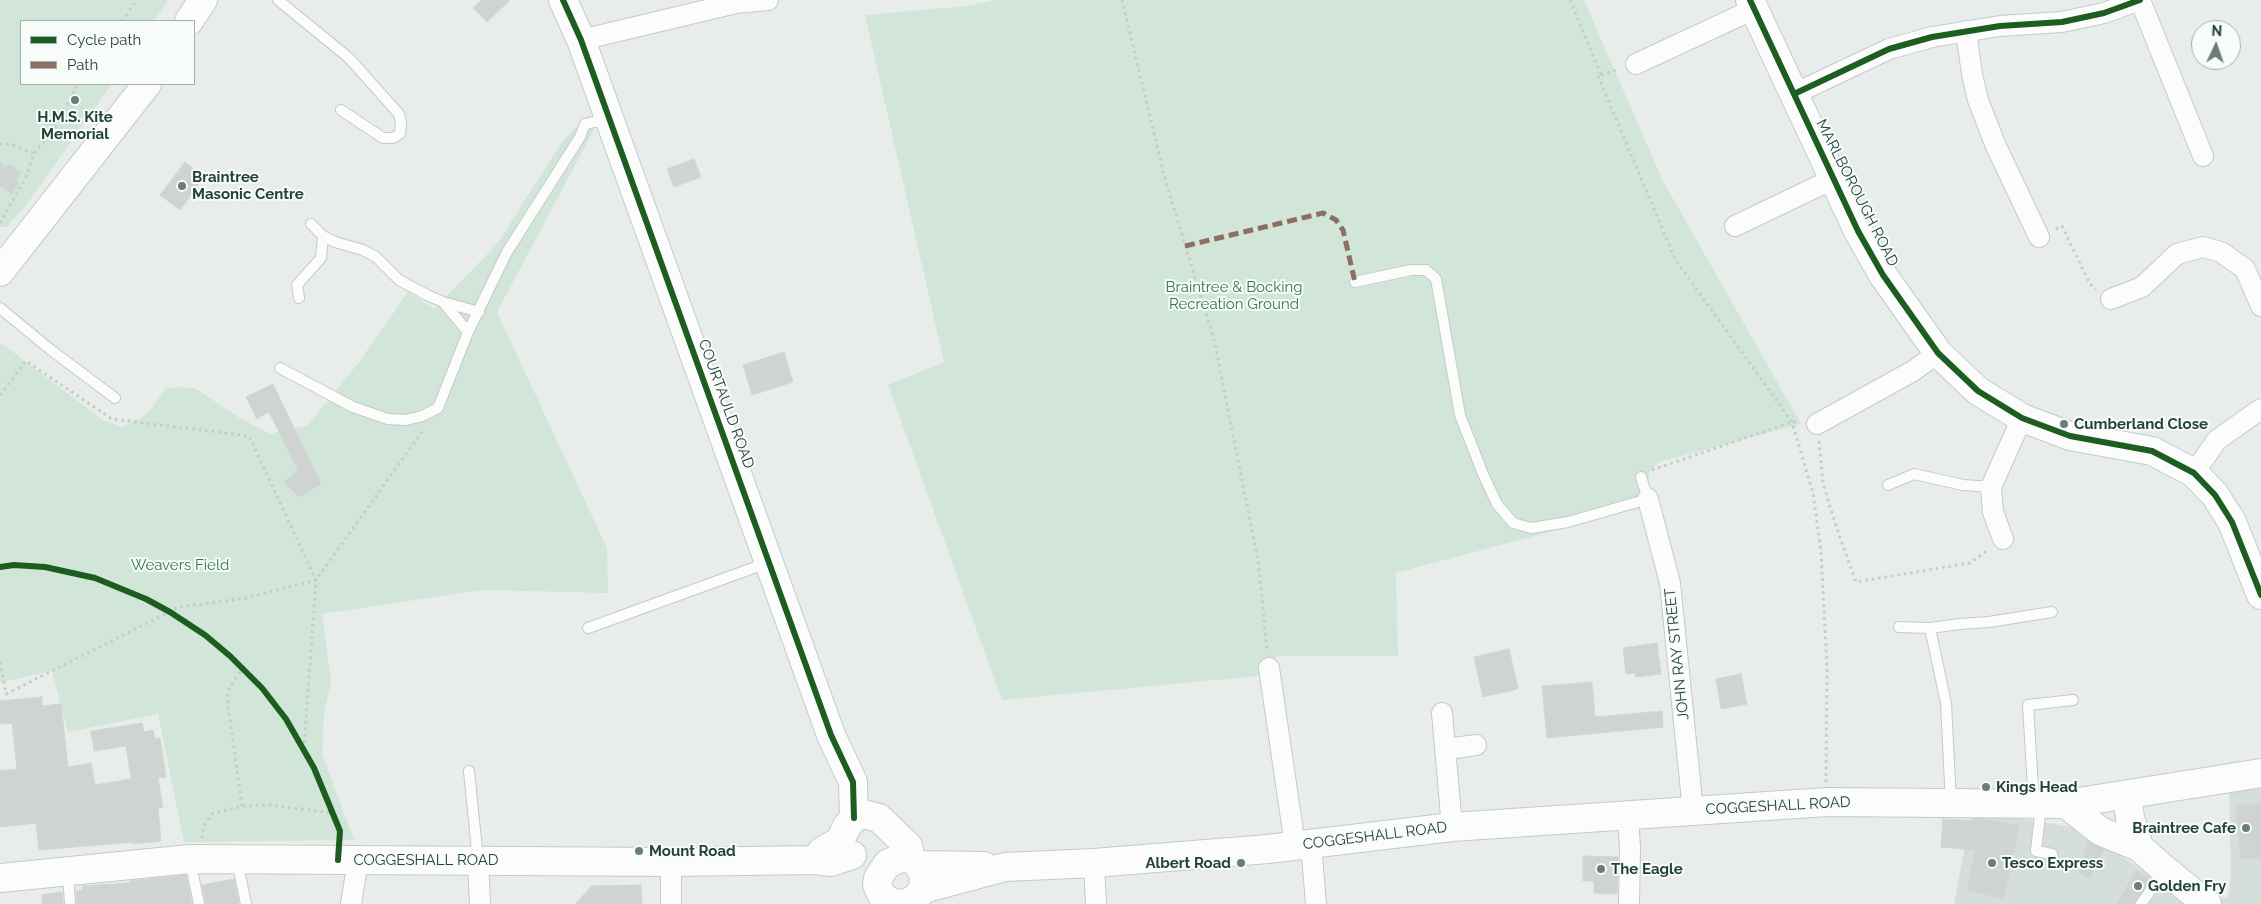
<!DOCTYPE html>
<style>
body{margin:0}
#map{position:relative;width:2261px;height:904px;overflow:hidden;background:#e8edeb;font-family:Raleway,sans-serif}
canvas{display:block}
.legend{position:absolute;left:20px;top:20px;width:175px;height:65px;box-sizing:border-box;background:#f7fbf9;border:1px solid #a3b1ad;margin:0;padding:6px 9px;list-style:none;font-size:15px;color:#24423a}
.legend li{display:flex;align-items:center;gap:10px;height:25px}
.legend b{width:25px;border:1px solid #a3b1ad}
.north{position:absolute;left:2191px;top:20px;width:50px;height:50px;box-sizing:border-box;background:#f7fbf9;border:1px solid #a3b1ad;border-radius:50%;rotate:3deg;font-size:14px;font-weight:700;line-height:20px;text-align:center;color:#24423a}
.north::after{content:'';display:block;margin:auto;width:18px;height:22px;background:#697e78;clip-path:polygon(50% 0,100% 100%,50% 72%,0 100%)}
</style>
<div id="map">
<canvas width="2261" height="904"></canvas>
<ul class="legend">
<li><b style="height:6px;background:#1b5e20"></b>Cycle path</li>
<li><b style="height:6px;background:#8d6e63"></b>Path</li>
</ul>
<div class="north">N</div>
</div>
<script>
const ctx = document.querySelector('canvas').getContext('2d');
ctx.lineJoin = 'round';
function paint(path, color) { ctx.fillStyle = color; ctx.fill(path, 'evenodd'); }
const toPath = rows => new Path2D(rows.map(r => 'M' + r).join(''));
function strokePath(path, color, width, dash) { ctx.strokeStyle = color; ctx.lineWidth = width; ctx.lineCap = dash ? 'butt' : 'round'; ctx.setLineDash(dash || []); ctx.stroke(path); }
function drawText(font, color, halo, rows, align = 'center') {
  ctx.font = font + ' Raleway,sans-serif'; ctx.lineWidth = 4; ctx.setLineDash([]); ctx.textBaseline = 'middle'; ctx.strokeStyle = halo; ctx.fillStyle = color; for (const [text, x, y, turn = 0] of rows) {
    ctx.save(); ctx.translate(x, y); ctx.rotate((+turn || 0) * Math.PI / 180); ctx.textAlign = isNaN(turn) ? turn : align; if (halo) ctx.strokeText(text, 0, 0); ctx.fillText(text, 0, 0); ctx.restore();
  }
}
const built = toPath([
 [2261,783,2261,904,1954,904,1972,810,2077,828,2169,887,2176,895,2228,898,2231,877,2229,788]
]);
const green = toPath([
 [0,0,168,0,154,21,21,21,21,84,112,84,30,200,7,227,0,227],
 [995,0,1584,0,1662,179,1801,424,1659,462,1650,471,1643,507,1396,573,1398,656,1278,656,1259,676,1002,700,888,385,944,362,865,15,967,6],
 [589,115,595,128,497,312,607,548,608,593,481,590,322,614,331,681,324,713,322,754,354,840,184,842,158,714,68,732,52,671,0,683,0,342,104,421,123,427,142,417,152,408,166,388,180,387,195,388,238,417,270,434,308,425,359,362,408,292,434,309,497,244,564,139]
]);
const building = toPath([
 [481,0,510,0,487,22,473,8,481,0],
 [694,159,701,177,674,187,667,169,694,159],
 [185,162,204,177,180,210,160,195,185,162],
 [0,163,6,167,8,164,21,172,16,180,19,182,12,194,0,186,0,163],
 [784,352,793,382,752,395,743,365,784,352],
 [273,384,321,484,299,497,284,482,298,470,269,412,257,419,246,397,273,384],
 [1657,643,1661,674,1636,677,1635,673,1626,674,1623,648,1657,643],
 [1509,649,1518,689,1483,697,1474,657,1509,649],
 [1741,674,1747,704,1721,709,1716,679,1741,674],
 [1592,682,1595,717,1662,711,1663,727,1547,738,1542,686,1592,682],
 [42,697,42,706,61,704,68,767,91,763,95,785,131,779,126,746,94,751,91,731,142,723,144,732,153,730,155,739,160,738,166,777,158,778,163,808,158,808,161,841,133,844,133,842,39,850,36,823,0,827,0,771,17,769,12,723,0,724,0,701,42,697],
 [2261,803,2261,858,2241,859,2236,806,2261,803],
 [1943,819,1977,821,1977,819,1985,819,2019,826,2004,899,1967,890,1975,850,1941,847,1943,819],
 [2087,842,2104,849,2090,878,2079,872,2087,842],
 [1583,856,1618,857,1617,894,1594,893,1594,881,1583,881,1583,856],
 [2137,870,2150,880,2134,904,2116,904,2137,870],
 [186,875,192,904,77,904,76,891,83,890,82,886,130,883,130,881,186,875],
 [234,879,239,904,206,904,202,885,234,879],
 [641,885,642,904,575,904,592,886,641,885],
 [62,892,63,904,42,904,42,895,62,892]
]);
const path = toPath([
 [1122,0,1165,179,1214,339,1259,566,1267,652],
 [1570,0,1601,75,1598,76,1675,259,1792,422,1813,493,1821,551,1827,668,1826,782],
 [122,21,137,0],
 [1601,75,1619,69],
 [0,144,10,144,34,154],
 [0,223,25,179,34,154,59,122,78,84],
 [2056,229,2062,226,2090,284,2096,289],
 [0,395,26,361,112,419,249,436,316,580,304,749],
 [1819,441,1823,483,1836,526,1856,582,1970,563,1989,549],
 [1652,470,1792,422,1800,422],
 [0,662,6,694,179,607,246,598,316,580,424,429],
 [242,806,227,698,230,686,243,668],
 [202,838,204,826,212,814,242,806,270,805,333,813]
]);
const lane = toPath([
 [278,0,349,58,399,114,401,123,400,134,393,138,383,138,341,110],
 [311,224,323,236,335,242,363,250,376,257,399,280,427,295,443,302,479,312],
 [1355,282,1411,270,1426,270,1436,279,1460,415,1483,474,1497,504,1513,523,1531,528,1568,522,1648,499,1641,477],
 [299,298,297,285,321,258,323,236],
 [443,302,468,332],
 [0,308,51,350,115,398],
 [280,368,353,407,388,419,406,420,422,416,438,408,468,332,507,252,580,137,585,124,608,119],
 [1888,485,1914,474,1963,485,1991,487],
 [1899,627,1930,628],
 [588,628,767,563],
 [469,771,478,860],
 [1951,803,1946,703,1930,628,1960,624,1989,622,2052,612],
 [2034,804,2028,705,2073,700],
 [2041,806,2036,851,2052,854],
 [190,860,199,904],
 [237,860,246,904],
 [68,873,70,904],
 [2141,904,2165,870]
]);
const street = toPath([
 [2140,0,2203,156],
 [1966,31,1972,74,1978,100,1995,144,2039,237],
 [581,40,736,3,768,0],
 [1636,64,1754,9],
 [1794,94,1889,49,1932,37,2000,26,2062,22,2104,13,2140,0],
 [1735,226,1833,179],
 [2111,299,2142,287,2177,254,2203,247,2221,252,2245,269,2261,306],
 [1817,424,1913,371,1938,353],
 [2194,473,2217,440,2261,409],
 [1648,499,1670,583,1693,811],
 [2003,539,1993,512,1991,487,2022,418],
 [1269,668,1295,845],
 [1442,713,1452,827],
 [1447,749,1476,745],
 [1628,816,1630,848,1629,904],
 [1311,844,1316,904],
 [478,861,480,904],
 [671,862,671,904],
 [1094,863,1096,904],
 [351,904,358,860]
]);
const secondary = toPath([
 [563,0,581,40,831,735,853,782,854,818],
 [1750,0,1858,231,1883,275,1938,353,1978,391,2022,418,2070,436,2152,451,2194,473,2215,495,2232,522,2261,595],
 [189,21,203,0],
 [0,272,147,84],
 [2127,795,2130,818,2139,847,2165,870,2207,904],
 [2066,804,2100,831,2139,847],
 [900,858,911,859,919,865,924,877,923,889,915,899,904,904,892,903,882,896,877,885,878,878,887,864,900,858],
 [815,860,822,851,840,841,847,826,854,818,864,814,879,818,908,846,911,859],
 [919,865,984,866],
 [0,878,190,859,671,862,815,860,831,862,852,855],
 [923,889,1005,867,1094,863,1268,849,1452,827,1827,802,2066,804,2261,773]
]);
const quiet = toPath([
 [1185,246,1323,213,1336,220,1343,230,1355,282]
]);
const cycleway = toPath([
 [563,0,581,40,831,735,853,782,854,818],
 [1750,0,1858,231,1883,275,1938,353,1978,391,2022,418,2070,436,2152,451,2194,473,2215,495,2232,522,2261,595],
 [1794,94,1889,49,1932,37,2000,26,2062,22,2104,13,2140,0],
 [0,567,14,565,45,567,95,578,146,599,170,612,205,635,230,656,262,688,286,719,314,768,340,831,338,860]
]);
const markers = [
 [75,100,5,"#697e78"],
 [182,186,5,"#697e78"],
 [2064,424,5,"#697e78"],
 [1986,787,5,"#697e78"],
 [2246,828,5,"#697e78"],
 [639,851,5,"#697e78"],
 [1241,863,5,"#697e78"],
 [1992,863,5,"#697e78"],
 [1601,869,5,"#697e78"],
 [2138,886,5,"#697e78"]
];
const poiNames = [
 ["H.M.S. Kite",75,117,"center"],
 ["Memorial",75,134,"center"],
 ["Braintree",192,177],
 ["Masonic Centre",192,194],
 ["Cumberland Close",2074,424],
 ["Kings Head",1996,787],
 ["Braintree Cafe",2236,828,"right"],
 ["Mount Road",649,851],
 ["Albert Road",1231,863,"right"],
 ["Tesco Express",2002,863],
 ["The Eagle",1611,869],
 ["Golden Fry",2148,886]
];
const streetNames = [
 ["MARLBOROUGH ROAD",1857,193,63],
 ["COURTAULD ROAD",726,404,70],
 ["JOHN RAY STREET",1677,654,-96],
 ["COGGESHALL ROAD",1778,806,-3],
 ["COGGESHALL ROAD",1375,836,-7],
 ["COGGESHALL ROAD",426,860]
];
const parkNames = [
 ["Braintree & Bocking",1234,287],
 ["Recreation Ground",1234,304],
 ["Weavers Field",180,565]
];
paint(built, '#d6dedb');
paint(green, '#d1e6d8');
paint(building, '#cfd4d2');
strokePath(building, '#d1d6d4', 1);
strokePath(lane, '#c5cac8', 12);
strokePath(street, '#c5cac8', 22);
strokePath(secondary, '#c3cbc8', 30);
strokePath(path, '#c3ccca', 3, [2.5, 4]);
strokePath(lane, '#fcfcfc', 10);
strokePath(street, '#fcfcfc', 20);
strokePath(secondary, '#fcfcfc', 28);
strokePath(quiet, '#8d6e63', 5, [10, 5]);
strokePath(cycleway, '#1b5e20', 6);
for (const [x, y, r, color] of markers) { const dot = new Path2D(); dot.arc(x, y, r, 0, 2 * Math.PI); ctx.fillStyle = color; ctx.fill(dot); strokePath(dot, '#f7fbf9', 2); }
drawText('bold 15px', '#24423a', '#f7fbf9', poiNames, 'left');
drawText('15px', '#24423a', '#f7fbf9', streetNames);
drawText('15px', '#2d7a4b', '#f7fbf9', parkNames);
</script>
